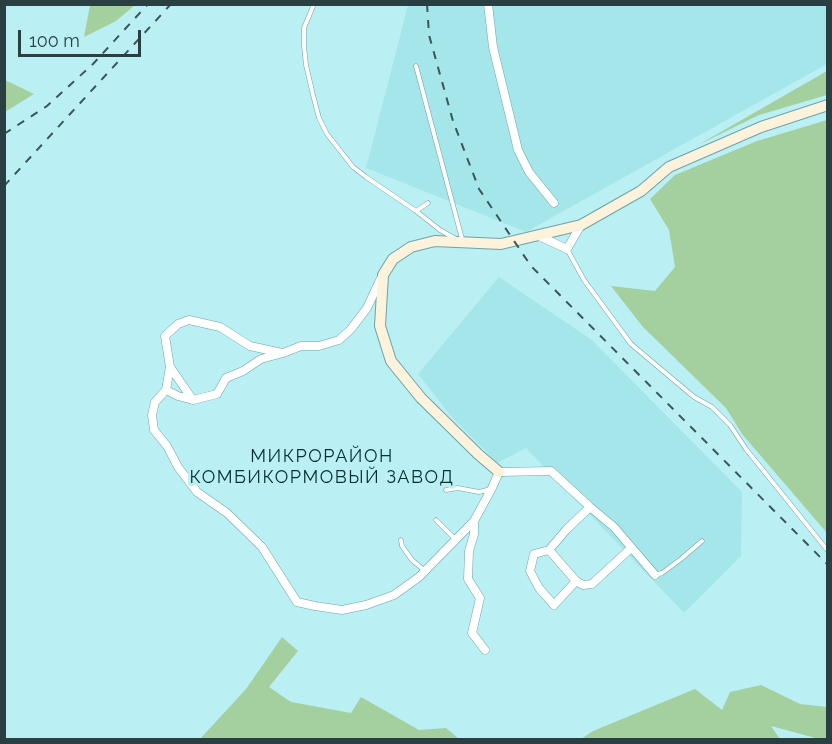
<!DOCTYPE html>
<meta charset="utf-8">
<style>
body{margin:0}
#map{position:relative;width:832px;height:744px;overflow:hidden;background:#baf0f4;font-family:Raleway,sans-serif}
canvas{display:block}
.frame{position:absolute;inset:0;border:6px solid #293f41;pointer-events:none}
.scale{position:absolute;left:18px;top:30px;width:123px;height:27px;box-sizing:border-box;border:3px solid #293f41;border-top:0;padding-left:8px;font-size:18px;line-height:21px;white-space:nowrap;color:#293f41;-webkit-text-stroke:4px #baf0f4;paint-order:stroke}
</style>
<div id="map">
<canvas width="832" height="744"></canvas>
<div class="frame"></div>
<div class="scale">100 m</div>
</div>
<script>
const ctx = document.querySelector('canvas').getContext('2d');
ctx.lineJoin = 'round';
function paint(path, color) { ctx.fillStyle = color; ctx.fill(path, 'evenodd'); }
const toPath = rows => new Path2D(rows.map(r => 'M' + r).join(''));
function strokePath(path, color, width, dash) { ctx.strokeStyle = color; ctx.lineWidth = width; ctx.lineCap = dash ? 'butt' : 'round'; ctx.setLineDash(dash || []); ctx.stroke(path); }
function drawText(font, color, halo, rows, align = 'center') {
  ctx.font = font + ' Raleway,sans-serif'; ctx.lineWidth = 6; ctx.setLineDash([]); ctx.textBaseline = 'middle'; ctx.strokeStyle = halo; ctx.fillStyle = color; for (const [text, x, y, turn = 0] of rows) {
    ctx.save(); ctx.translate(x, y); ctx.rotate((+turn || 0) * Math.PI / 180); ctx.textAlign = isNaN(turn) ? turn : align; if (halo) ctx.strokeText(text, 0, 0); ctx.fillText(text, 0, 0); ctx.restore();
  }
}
const built = toPath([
 [408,5,827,5,827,64,526,232,366,168],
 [499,277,592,340,742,492,741,556,684,613,526,448,497,463,450,415,418,374]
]);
const green = toPath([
 [90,5,90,4,135,5,116,21,84,37],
 [827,71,827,95,759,115,698,145],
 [5,80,34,94,5,112,4,80],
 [827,120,828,120,827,533,742,434,726,408,643,327,611,286,655,291,675,267,669,230,650,199,675,175,757,141],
 [282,637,298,651,269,687,291,702,351,713,361,697,419,730,446,728,459,739,200,739,246,689],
 [761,685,800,704,827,707,827,739,819,739,771,726,780,739,581,739,593,731,695,689,722,710,730,692]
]);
const lane = toPath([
 [314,4,304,28,304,46,306,65,313,95,319,118,327,134,353,167,366,177,416,211,440,230,456,239],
 [416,66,462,239],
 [416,211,428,203],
 [567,249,584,280,631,344,694,397,712,407,730,425,746,449,828,551],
 [446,490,458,488,479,492,491,489],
 [436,520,455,539],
 [401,540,402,546,412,560,424,570],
 [656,575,662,573,681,559,702,541]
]);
const street = toPath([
 [488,4,493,47,518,150,529,172,554,203],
 [539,236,567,249,581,225],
 [380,280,367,308,351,329,339,340,319,346,301,346,283,353,261,359,243,371,226,378,217,394,193,400,178,396,166,390,155,402,152,415,154,430,167,446,178,467,197,492,227,513,262,547,297,602,315,606,342,610,366,605,394,595,419,577,474,521,492,488,499,472,551,471,590,507,614,527,655,575],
 [166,390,170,367],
 [193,400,170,367,165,336,178,324,189,320,220,327,250,346,282,353],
 [474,521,474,534,469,551,468,579,480,598,472,633,485,650],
 [549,550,576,581,554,605,539,588,530,571,534,554,549,550,566,530,590,507],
 [576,581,583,585,592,584,631,548]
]);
const secondary = toPath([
 [499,472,478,454,421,398,391,361,380,326,383,275,393,259,411,247,435,241,501,244,581,225,641,191,669,167,761,127,828,105]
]);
const rail = toPath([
 [427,4,429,35,453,121,479,189,531,266,828,565],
 [4,134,47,106,93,64,148,4],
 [4,186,171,4]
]);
const neighbourhoodNames = [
 ["МИКРОРАЙОН",322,457],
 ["КОМБИКОРМОВЫЙ ЗАВОД",322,478]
];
paint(built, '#a5e6eb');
paint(green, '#a3d09e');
strokePath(lane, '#6ea2a6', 5);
strokePath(street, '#6ea2a6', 9);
strokePath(secondary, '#6ea2a6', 12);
strokePath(lane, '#fff', 4);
strokePath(street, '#fff', 8);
strokePath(secondary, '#fdf2dc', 10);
strokePath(rail, '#3c5658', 2, [8, 8]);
ctx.letterSpacing = '1.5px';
drawText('18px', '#053033', '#baf0f4', neighbourhoodNames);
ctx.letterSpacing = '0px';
</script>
